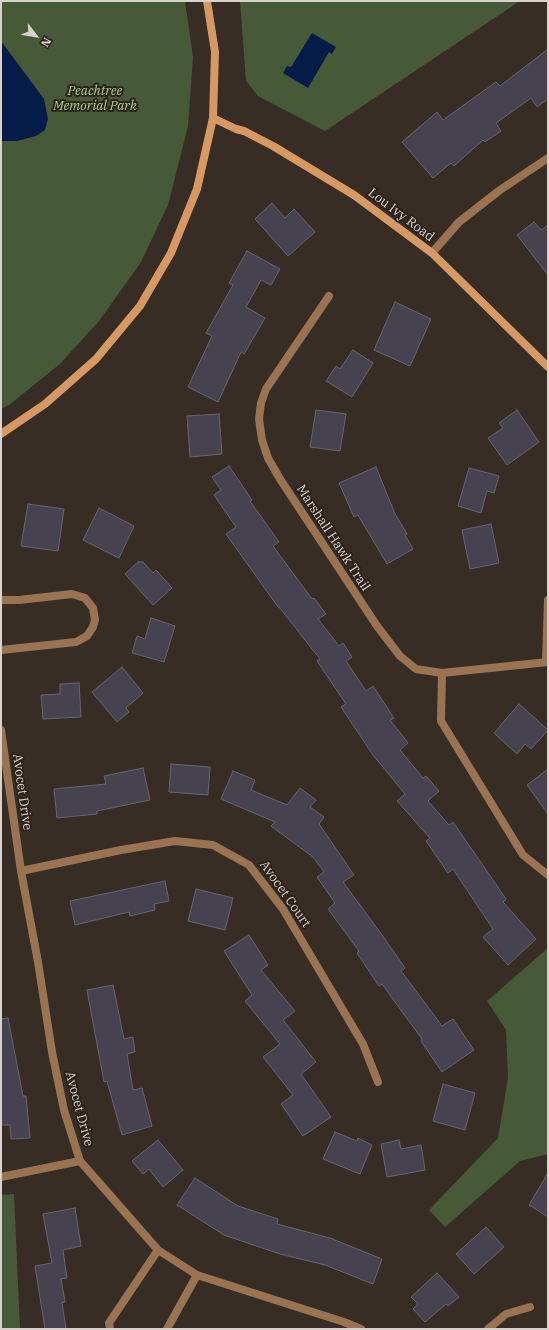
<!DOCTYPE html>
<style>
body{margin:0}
#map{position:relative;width:549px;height:1330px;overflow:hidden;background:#382d24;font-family:"IBM Plex Serif",serif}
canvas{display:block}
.frame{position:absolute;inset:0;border:2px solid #d8d1cc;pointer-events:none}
.north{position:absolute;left:16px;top:16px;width:40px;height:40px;-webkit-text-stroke:3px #2e231b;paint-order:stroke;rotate:121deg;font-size:11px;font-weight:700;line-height:16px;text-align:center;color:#d8d1cc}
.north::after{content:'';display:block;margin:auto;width:14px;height:18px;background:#d8d1cc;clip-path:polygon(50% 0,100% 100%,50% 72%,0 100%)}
</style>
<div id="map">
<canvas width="549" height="1330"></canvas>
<div class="frame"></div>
<div class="north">N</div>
</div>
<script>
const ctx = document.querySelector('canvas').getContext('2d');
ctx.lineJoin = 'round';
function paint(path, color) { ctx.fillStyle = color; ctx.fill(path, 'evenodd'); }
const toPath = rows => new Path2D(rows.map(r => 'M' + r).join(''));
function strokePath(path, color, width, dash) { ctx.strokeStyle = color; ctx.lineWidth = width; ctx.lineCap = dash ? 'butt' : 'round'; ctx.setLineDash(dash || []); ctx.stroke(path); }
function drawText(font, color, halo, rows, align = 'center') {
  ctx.font = font + ' "IBM Plex Serif",serif'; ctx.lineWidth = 4; ctx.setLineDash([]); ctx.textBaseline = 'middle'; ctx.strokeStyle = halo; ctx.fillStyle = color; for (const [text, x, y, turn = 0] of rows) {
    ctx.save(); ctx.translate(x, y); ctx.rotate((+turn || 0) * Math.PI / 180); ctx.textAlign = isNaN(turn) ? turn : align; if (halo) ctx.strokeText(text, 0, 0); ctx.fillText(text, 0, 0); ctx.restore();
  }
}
const green = toPath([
 [1,1,185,1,193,57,188,126,168,205,141,262,99,321,60,364,9,405,1,409],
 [240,1,520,1,325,131,258,96,246,81],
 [548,948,548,1154,520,1161,445,1227,429,1210,498,1138,508,1078,506,1030,487,1001],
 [14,1194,20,1329,1,1329,1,1195]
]);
const water = toPath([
 [312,33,336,47,332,54,329,52,308,88,283,73,287,66,291,67],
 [1,41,44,99,48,119,45,130,36,136,17,141,1,141]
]);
const building = toPath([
 [548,49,548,99,537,107,531,98,496,123,501,131,485,142,483,140,454,166,451,163,433,178,402,142,437,112,443,120,496,82,500,86,548,49],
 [272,203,285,218,294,209,315,232,288,256,255,219,272,203],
 [534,222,541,230,548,225,548,275,517,235,534,222],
 [247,251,280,269,271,285,261,280,246,307,265,318,244,354,241,352,218,402,188,387,212,336,206,333,233,285,229,283,247,251],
 [395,302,431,319,410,366,374,350,395,302],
 [353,350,373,363,352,397,326,381,336,366,340,369,353,350],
 [316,410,346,414,340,451,310,447,316,410],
 [517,410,539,442,507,465,488,438,503,428,499,423,517,410],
 [219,414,222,454,190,457,187,416,219,414],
 [229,466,252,500,250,501,279,542,273,546,312,599,314,598,326,614,318,619,339,646,343,643,352,657,346,661,366,691,373,686,394,718,390,720,408,743,400,750,423,778,426,776,439,791,428,801,449,825,453,822,506,899,503,902,536,939,508,965,483,937,493,929,453,869,448,873,426,841,430,838,397,801,405,794,373,755,341,707,346,704,317,661,320,659,279,607,278,607,226,534,236,527,214,495,221,490,212,477,229,466],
 [376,467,395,514,407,534,405,535,413,549,387,564,358,515,354,517,339,483,376,467],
 [469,468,499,476,494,493,487,491,481,513,458,506,469,468],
 [28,504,64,509,58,551,21,546,28,504],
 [99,508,134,526,119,558,83,540,99,508],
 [491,524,499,563,470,569,462,530,491,524],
 [138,562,143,562,153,573,156,570,172,588,153,605,125,574,138,562],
 [151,618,175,626,164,662,132,653,137,636,145,639,151,618],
 [122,667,143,693,126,708,129,712,117,722,92,692,122,667],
 [79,683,81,717,43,719,41,695,60,694,60,684,79,683],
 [519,704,548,730,531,749,525,744,517,754,494,733,519,704],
 [171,764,210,767,208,795,169,792,171,764],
 [143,768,150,800,97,811,97,814,57,818,54,789,106,784,104,776,143,768],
 [548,769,548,814,527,785,548,769],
 [233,771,255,780,251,790,287,805,300,788,316,800,310,807,324,817,319,824,354,875,343,882,382,935,405,968,401,971,442,1026,453,1019,474,1050,442,1072,421,1041,422,1039,382,984,379,986,357,953,359,951,328,909,335,903,317,877,324,872,313,857,271,826,275,822,221,799,233,771],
 [165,881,169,901,154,904,155,910,130,916,129,912,75,925,70,901,165,881],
 [196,889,233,898,225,930,188,921,196,889],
 [249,935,268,965,261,970,295,1011,283,1020,316,1062,301,1074,331,1117,303,1136,281,1104,293,1095,263,1057,280,1044,245,1001,252,995,224,951,249,935],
 [113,985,124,1039,133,1037,135,1052,127,1054,133,1090,142,1088,152,1126,122,1135,107,1081,104,1082,87,990,113,985],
 [8,1018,23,1096,26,1096,30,1138,11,1139,10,1125,1,1125,1,1019,8,1018],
 [443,1084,475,1093,465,1130,433,1121,443,1084],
 [335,1132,357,1141,358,1138,372,1145,360,1174,323,1159,335,1132],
 [158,1140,183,1170,163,1187,149,1169,143,1174,132,1161,158,1140],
 [399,1140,401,1149,421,1145,425,1170,387,1177,381,1144,399,1140],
 [548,1173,548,1217,529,1205,548,1173],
 [195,1178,238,1206,278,1219,277,1224,330,1238,382,1259,373,1284,325,1265,280,1254,224,1235,177,1205,195,1178],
 [75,1208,81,1246,63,1250,67,1278,61,1279,65,1302,62,1303,66,1329,45,1329,35,1266,52,1263,43,1214,75,1208],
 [486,1227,504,1247,474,1274,456,1254,486,1227],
 [437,1273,459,1297,448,1306,446,1304,425,1322,413,1309,418,1304,411,1297,437,1273]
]);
const street = toPath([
 [432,253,459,222,500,190,548,158],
 [329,296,266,389,261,403,259,419,262,440,268,458,280,479,377,626,400,656,416,669,442,673,548,662],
 [1,600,19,600,72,594,85,598,93,608,95,620,93,627,87,636,76,642,1,650],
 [546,662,548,600],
 [442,673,441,721,523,855,548,875],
 [1,730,21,871,38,962,52,1052,64,1110,80,1161,158,1250,197,1275,344,1322,361,1329],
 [21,871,121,850,175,841,213,845,249,865,283,909,363,1044,378,1082],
 [1,1177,80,1161],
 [110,1329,109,1323,158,1250],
 [167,1329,197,1275],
 [488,1329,506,1314,530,1307]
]);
const secondary = toPath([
 [213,118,236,129,244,131,273,146,354,195,432,253,548,367],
 [1,434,45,404,96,359,140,306,171,253,197,189,213,118,215,52,207,1]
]);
const parkNames = [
 ["Peachtree",95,91],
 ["Memorial Park",95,106]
];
const streetNames = [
 ["Lou Ivy Road",401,215,37],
 ["Marshall Hawk Trail",333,538,57],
 ["Avocet Drive",22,792,82],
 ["Avocet Court",285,894,55],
 ["Avocet Drive",79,1109,75]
];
paint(green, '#465a38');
paint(water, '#051c49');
paint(building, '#46424f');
strokePath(building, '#686472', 1);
strokePath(street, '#9a7353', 8);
strokePath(secondary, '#d69964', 8);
drawText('italic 13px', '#a6d685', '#2e231b', parkNames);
drawText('13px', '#d8d1cc', '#2e231b', streetNames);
</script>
